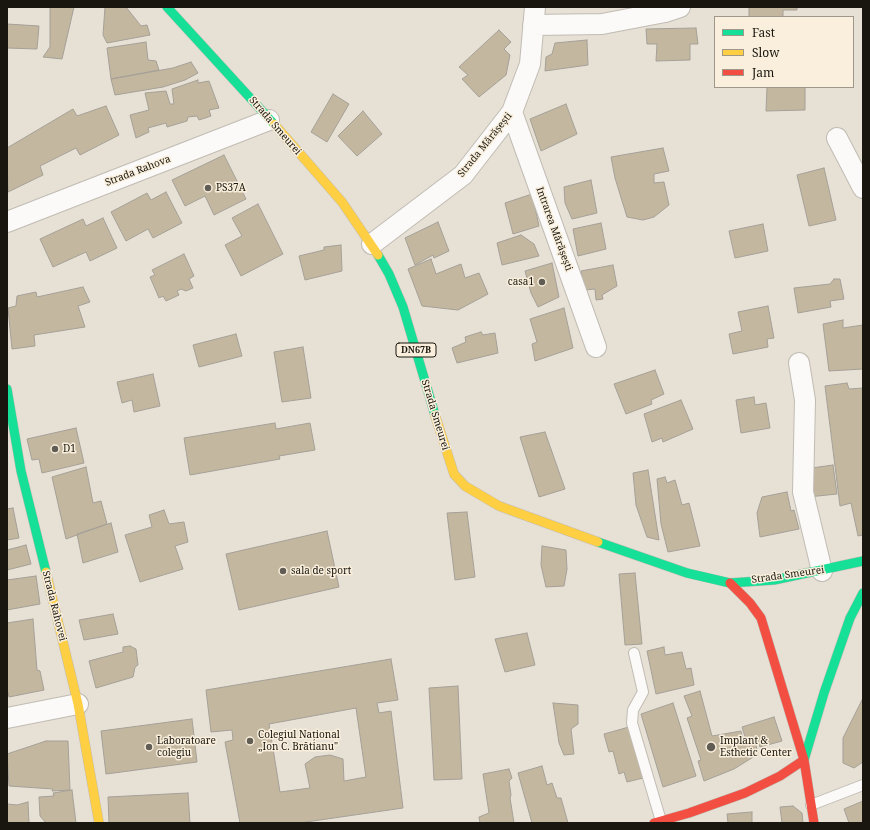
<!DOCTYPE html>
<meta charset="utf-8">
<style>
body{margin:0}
#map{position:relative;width:870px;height:830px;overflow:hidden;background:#e6e0d5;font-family:"Noto Serif",serif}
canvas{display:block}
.frame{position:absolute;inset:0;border:8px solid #19160f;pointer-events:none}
.legend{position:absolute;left:714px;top:16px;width:140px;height:72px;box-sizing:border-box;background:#f9efdc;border:1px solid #9f988a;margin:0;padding:5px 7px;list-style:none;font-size:12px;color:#19160f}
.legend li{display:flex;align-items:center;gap:8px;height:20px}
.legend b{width:20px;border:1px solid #9f988a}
</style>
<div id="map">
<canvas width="870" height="830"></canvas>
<div class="frame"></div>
<ul class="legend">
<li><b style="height:5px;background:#16e098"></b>Fast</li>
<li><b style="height:5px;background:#ffcf43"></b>Slow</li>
<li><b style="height:5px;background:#f24e42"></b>Jam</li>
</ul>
</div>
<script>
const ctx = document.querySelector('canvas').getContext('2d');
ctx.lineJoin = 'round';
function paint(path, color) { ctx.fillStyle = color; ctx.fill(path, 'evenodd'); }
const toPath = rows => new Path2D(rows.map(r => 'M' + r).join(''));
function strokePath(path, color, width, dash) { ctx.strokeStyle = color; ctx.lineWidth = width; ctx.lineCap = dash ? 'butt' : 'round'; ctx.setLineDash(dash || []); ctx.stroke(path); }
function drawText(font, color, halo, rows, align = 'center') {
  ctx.font = font + ' "Noto Serif",serif'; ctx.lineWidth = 3; ctx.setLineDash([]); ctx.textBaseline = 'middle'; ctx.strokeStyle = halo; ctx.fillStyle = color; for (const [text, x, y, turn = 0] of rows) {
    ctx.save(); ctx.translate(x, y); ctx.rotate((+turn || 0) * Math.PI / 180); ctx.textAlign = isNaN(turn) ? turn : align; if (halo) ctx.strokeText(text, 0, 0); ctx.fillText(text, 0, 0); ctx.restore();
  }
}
const building = toPath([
 [50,7,74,7,62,59,43,57,50,47,50,7],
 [105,7,126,7,141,26,147,25,150,35,107,43,103,35,105,7],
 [749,7,797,7,797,10,783,10,783,17,749,17,749,7],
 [7,24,39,26,37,49,7,48,7,24],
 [696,28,698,44,690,44,690,60,656,61,657,44,647,44,646,29,696,28],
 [499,30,511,42,504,49,510,55,506,75,479,97,462,79,468,75,459,67,499,30],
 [587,40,588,65,545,71,546,57,552,54,555,43,587,40],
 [146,42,148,60,156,61,159,70,111,79,107,48,146,42],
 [191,62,198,73,185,80,163,87,115,95,111,79,173,68,191,62],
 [198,80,198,83,209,81,219,108,209,110,211,116,199,120,197,116,188,117,187,121,167,127,166,123,148,128,149,132,136,138,130,115,149,110,145,93,166,91,170,104,174,104,172,89,198,80],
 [767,87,805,87,805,110,766,111,767,87],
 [333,94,349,104,327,142,311,132,333,94],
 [566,104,577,134,541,151,530,119,566,104],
 [106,106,119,135,80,155,76,148,40,166,43,175,8,192,7,148,73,109,77,116,106,106],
 [363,111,382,134,357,156,338,136,363,111],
 [663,148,669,171,654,174,654,183,664,182,669,205,654,217,643,220,627,217,615,178,611,157,663,148],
 [224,155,246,199,214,215,205,196,185,206,172,180,224,155],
 [824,168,836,220,809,226,797,175,824,168],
 [591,180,597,213,572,219,565,203,564,187,591,180],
 [166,192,182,223,153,238,148,229,126,241,111,212,147,193,151,200,166,192],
 [532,194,539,226,513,234,505,203,532,194],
 [258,204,283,254,241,276,225,245,242,236,232,218,258,204],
 [103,218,117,248,90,261,86,252,53,267,40,239,83,219,86,226,103,218],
 [438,222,449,251,434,258,433,255,415,265,405,238,438,222],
 [601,223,606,249,578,256,573,229,601,223],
 [763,224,768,251,735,258,729,231,763,224],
 [521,235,534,244,539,256,502,265,497,243,521,235],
 [341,245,342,271,305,280,299,256,324,250,324,247,341,245],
 [184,254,194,276,189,279,193,288,186,291,181,289,177,291,179,295,166,301,163,296,159,298,150,277,155,275,152,270,184,254],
 [431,259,436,274,461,264,465,278,479,273,488,294,458,310,422,306,408,269,431,259],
 [552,263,559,297,538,307,531,293,525,271,552,263],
 [613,265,617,286,602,295,603,299,596,300,595,289,585,290,581,271,613,265],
 [834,279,840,279,844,299,830,301,831,307,798,313,794,288,830,284,834,279],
 [83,287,90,302,78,306,85,327,34,335,35,346,12,349,8,308,16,306,17,296,36,292,37,297,83,287],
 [768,306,774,338,767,339,768,347,733,354,729,334,742,331,738,312,768,306],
 [564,308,573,348,535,361,532,344,537,342,530,319,564,308],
 [843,320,843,328,863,325,863,369,829,371,823,324,843,320],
 [481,332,483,335,495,333,498,353,457,363,452,348,466,342,465,337,481,332],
 [236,334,242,356,199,367,193,345,236,334],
 [303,347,311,398,282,402,274,352,303,347],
 [655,370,664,394,651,400,652,404,626,414,614,384,655,370],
 [153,374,160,406,134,412,132,400,122,403,117,382,153,374],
 [847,383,849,389,863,388,863,535,858,536,851,503,840,506,825,386,847,383],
 [754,397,755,405,766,403,770,428,741,433,736,400,754,397],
 [681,400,693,429,663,442,662,438,652,442,644,414,681,400],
 [275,423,276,429,310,423,315,450,279,456,280,459,190,475,184,438,275,423],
 [76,428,84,463,42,473,39,459,32,460,27,439,76,428],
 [545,432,565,489,539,497,520,437,545,432],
 [833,465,837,494,808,497,805,469,833,465],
 [86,467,93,503,101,501,107,524,66,539,52,477,86,467],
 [648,470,659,540,647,537,636,505,633,473,648,470],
 [665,477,667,483,675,480,682,505,689,503,700,546,668,552,661,524,657,479,665,477],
 [787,492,791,511,794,510,799,529,760,537,757,513,762,497,787,492],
 [13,508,19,538,7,540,7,509,13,508],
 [164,510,169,524,184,522,188,542,175,546,183,569,140,582,125,535,152,527,149,515,164,510],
 [467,512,475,577,455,580,447,513,467,512],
 [111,523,118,552,83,563,77,534,111,523],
 [327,531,339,587,239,610,226,554,327,531],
 [26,545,31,564,7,570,7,550,26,545],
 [542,546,566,550,567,569,564,586,546,587,541,565,542,546],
 [635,573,642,644,625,645,619,574,635,573],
 [36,576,40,604,7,610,7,580,36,576],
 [113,614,118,634,84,640,79,620,113,614],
 [33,619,37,670,40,671,44,690,9,697,7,689,7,623,33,619],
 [527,633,535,665,505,672,495,639,527,633],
 [130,646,136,649,138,665,135,667,133,677,96,688,89,661,123,652,123,647,130,646],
 [664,647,665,655,682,652,686,669,691,668,694,685,656,694,647,651,664,647],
 [391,659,398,700,377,703,379,713,391,711,403,808,299,823,240,823,225,742,233,740,232,730,211,732,206,690,391,659],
 [356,708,366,777,344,781,343,759,330,755,315,757,305,764,310,788,280,792,269,724,356,708],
 [458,686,462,779,434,780,429,688,458,686],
 [700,691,712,736,741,731,744,743,755,741,758,754,734,769,704,781,698,761,701,760,687,718,692,716,684,696,700,691],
 [863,698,863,762,854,768,843,763,843,738,863,698],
 [553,703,578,705,578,724,571,729,574,754,564,755,559,743,553,703],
 [673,703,696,776,663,787,641,714,673,703],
 [774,717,782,741,760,747,756,737,746,740,742,727,774,717],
 [192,719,197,762,106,774,101,731,192,719],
 [629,727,643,778,627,782,624,772,619,774,613,751,609,752,604,734,629,727],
 [46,741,68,741,70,790,52,791,53,789,9,786,7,754,46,741],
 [542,766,547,785,552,783,557,798,561,798,568,823,532,823,518,773,542,766],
 [509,769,512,778,509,781,511,795,510,798,514,823,480,823,479,817,489,813,483,774,509,769],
 [72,790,76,823,46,823,40,816,39,797,54,796,53,793,72,790],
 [188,793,190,823,109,823,108,797,188,793],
 [863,801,863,823,849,823,844,809,863,801],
 [28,802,29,823,7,823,7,804,17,805,28,802],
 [793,806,802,813,803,823,782,823,780,807,793,806],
 [752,812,752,823,728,823,727,814,752,812]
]);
const lane = toPath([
 [634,653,643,692,633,710,632,723,661,821],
 [811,805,863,785]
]);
const street = toPath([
 [533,25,602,24,665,12,680,7],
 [512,112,596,347],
 [837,138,863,188],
 [7,222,269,120],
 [372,244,463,175,512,112,530,64,535,7],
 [799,363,805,400,803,492,822,571],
 [7,718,78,704]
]);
const fast = toPath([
 [167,7,274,124],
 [378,255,389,274,403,307,435,415],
 [7,389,21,471,46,572],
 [598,542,687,573,730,583,774,580,863,561],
 [804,760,824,693,850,618,863,593]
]);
const slow = toPath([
 [274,124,342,202,378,255],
 [435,415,454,474,465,486,499,506,598,542],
 [46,572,78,704,99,823]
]);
const jam = toPath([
 [730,583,750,603,761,618,804,760,814,823],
 [654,823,689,813,745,793,780,776,804,760]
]);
const markers = [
 [208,188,4,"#615d54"],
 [542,282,4,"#615d54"],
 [55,449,4,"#615d54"],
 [283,571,4,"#615d54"],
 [250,741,4,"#615d54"],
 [149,747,4,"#615d54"],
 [711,747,5,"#615d54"]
];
const shields = [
 [416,350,40]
];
const shieldNames = [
 ["DN67B",416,350]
];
const streetNames = [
 ["Strada Smeurei",275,126,49],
 ["Strada Mărășești",485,145,-51],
 ["Strada Rahova",138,171,-21],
 ["Intrarea Mărășești",554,229,70],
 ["Strada Smeurei",435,415,73],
 ["Strada Smeurei",788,575,-8],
 ["Strada Rahovei",54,606,76]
];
const poiNames = [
 ["PS37A",216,188],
 ["casa1",534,282,"right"],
 ["D1",63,449],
 ["sala de sport",291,571],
 ["Colegiul Național",258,735],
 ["„Ion C. Brătianu\"",258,747],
 ["Laboratoare",157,741],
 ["colegiu",157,753],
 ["Implant &",720,741],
 ["Esthetic Center",720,753]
];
paint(building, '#c3b7a0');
strokePath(building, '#a5a097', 1);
strokePath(lane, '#c1bcb3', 12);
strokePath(street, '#c1bcb3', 22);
strokePath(fast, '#c1bcb3', 10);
strokePath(slow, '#c1bcb3', 10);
strokePath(jam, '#c1bcb3', 10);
strokePath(lane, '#fbfaf9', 10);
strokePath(street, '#fbfaf9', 20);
strokePath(fast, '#16e098', 9);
strokePath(slow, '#ffcf43', 9);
strokePath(jam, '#f24e42', 9);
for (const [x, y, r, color] of markers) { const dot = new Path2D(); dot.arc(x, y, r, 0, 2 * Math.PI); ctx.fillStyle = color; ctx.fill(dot); strokePath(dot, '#f9efdc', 1.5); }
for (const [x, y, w] of shields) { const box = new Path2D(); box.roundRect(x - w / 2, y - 7, w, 14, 3); ctx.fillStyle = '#f9efdc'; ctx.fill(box); strokePath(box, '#19160f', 1); }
drawText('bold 9px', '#19160f', null, shieldNames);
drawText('10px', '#19160f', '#f9efdc', streetNames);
drawText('10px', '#19160f', '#f9efdc', poiNames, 'left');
</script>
